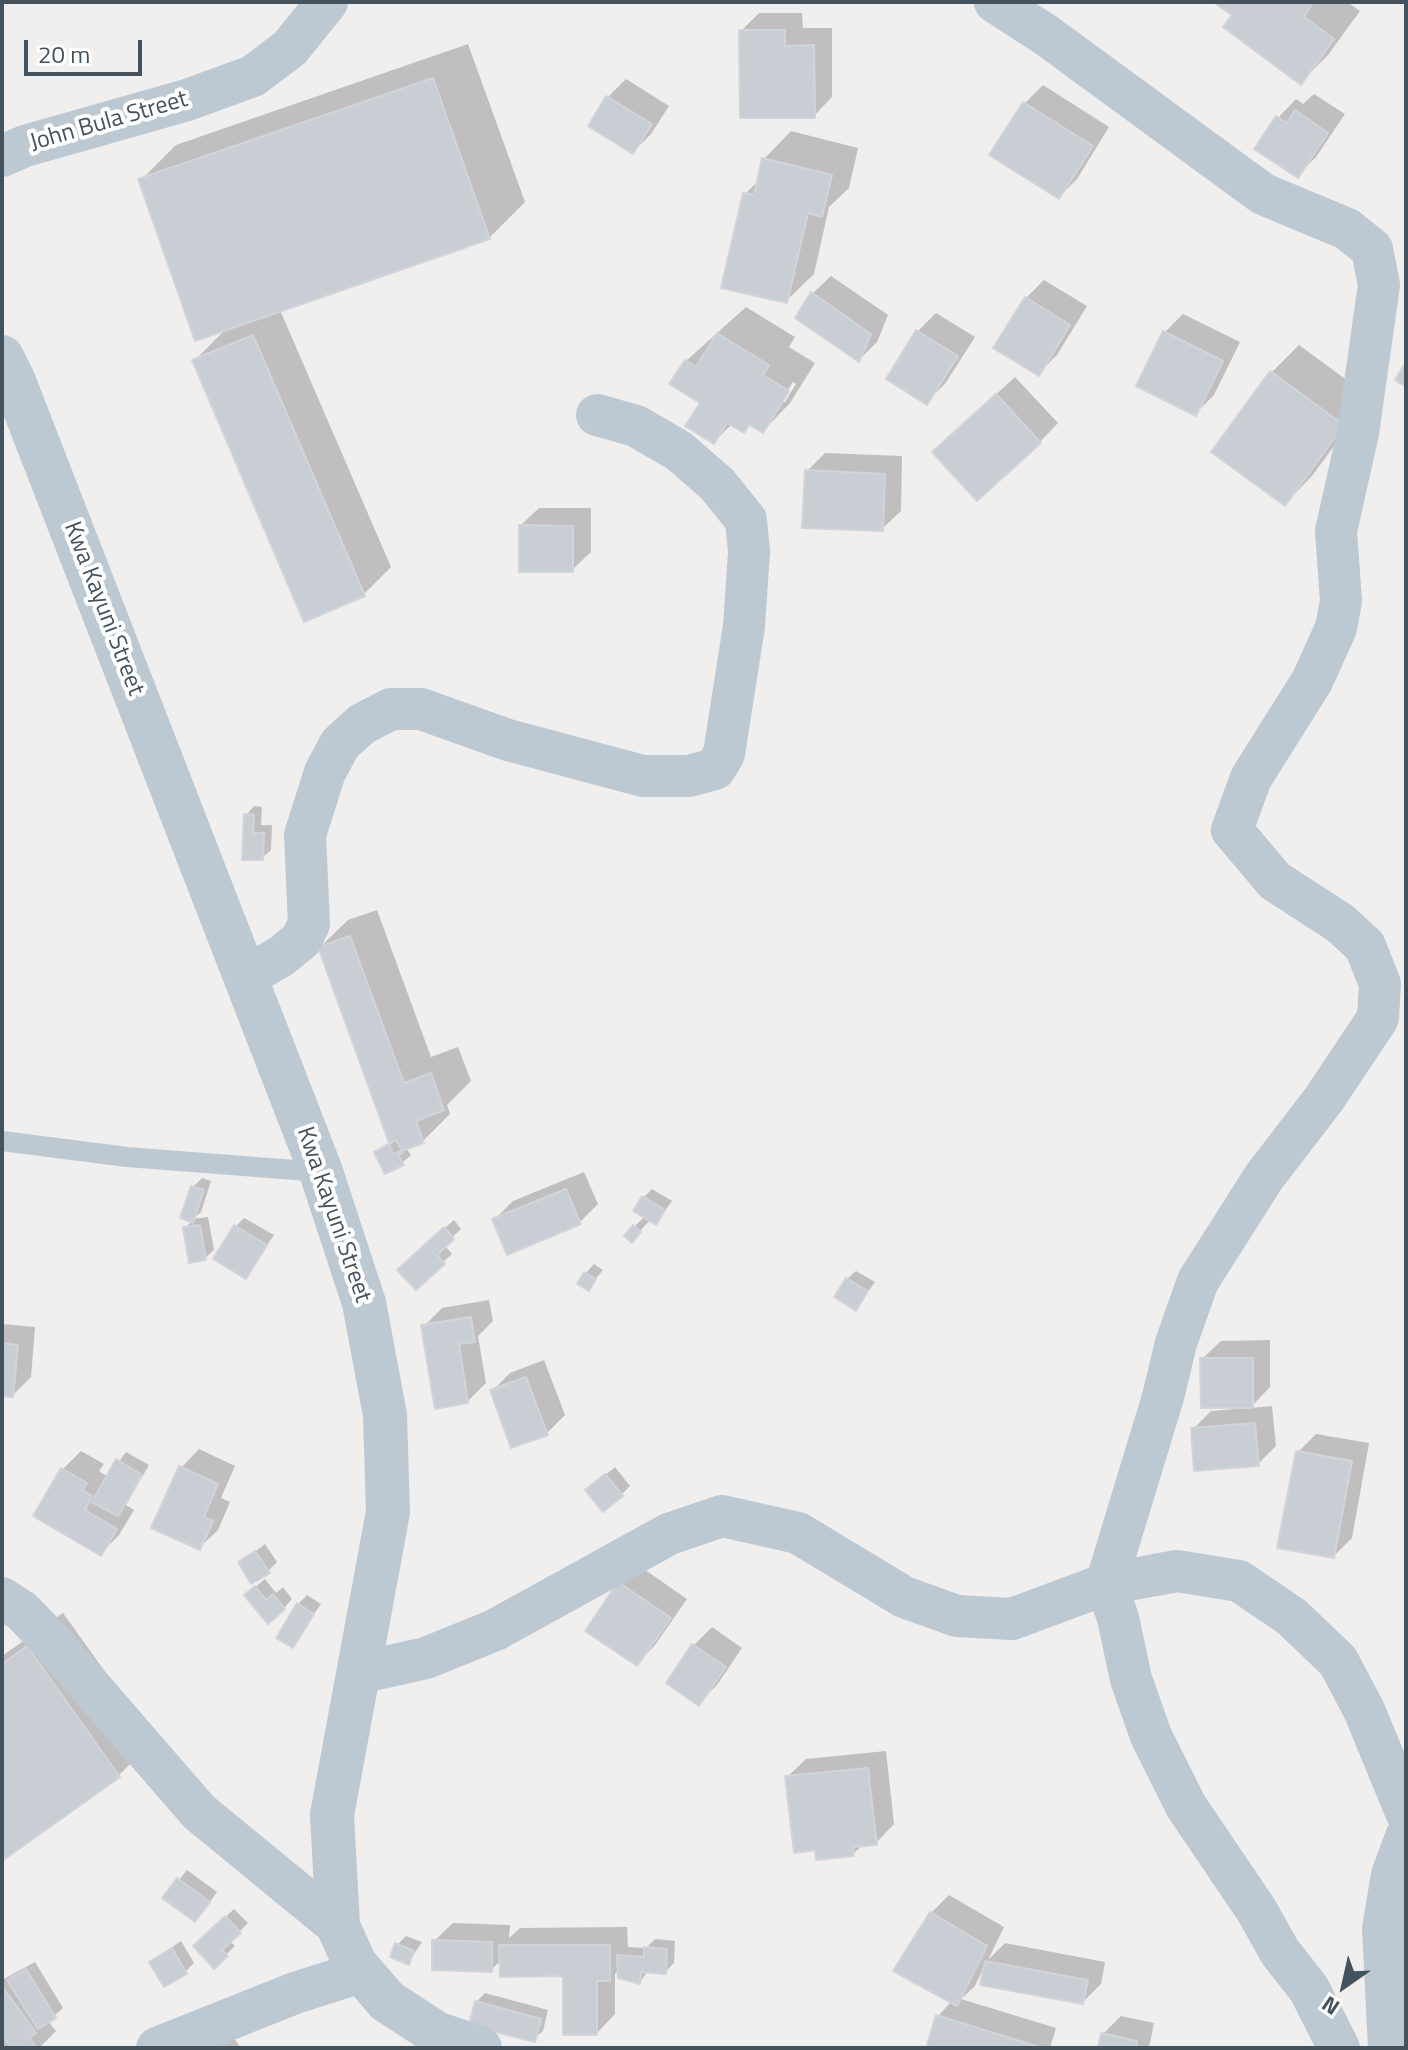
<!DOCTYPE html>
<style>
body{margin:0}
#map{position:relative;width:1408px;height:2050px;overflow:hidden;background:#f1eeee;font-family:"Titillium Web",sans-serif}
canvas{display:block}
.frame{position:absolute;inset:0;border:4px solid #44525e;pointer-events:none}
.north{position:absolute;left:1304px;top:1946px;width:80px;height:80px;-webkit-text-stroke:6px #fff;paint-order:stroke;rotate:214deg;font-size:22px;font-weight:700;line-height:32px;text-align:center;color:#44525e}
.north::after{content:'';display:block;margin:auto;width:28px;height:36px;background:#44525e;clip-path:polygon(50% 0,100% 100%,50% 72%,0 100%)}
.scale{position:absolute;left:24px;top:40px;width:118px;height:36px;box-sizing:border-box;border:4px solid #44525e;border-top:0;padding-left:10px;font-size:24px;line-height:28px;white-space:nowrap;color:#44525e;-webkit-text-stroke:6px #fff;paint-order:stroke}
</style>
<div id="map">
<canvas width="1408" height="2050"></canvas>
<div class="frame"></div>
<div class="north">N</div>
<div class="scale">20 m</div>
</div>
<script>
const ctx = document.querySelector('canvas').getContext('2d');
ctx.lineJoin = 'round';
function paint(path, color) { ctx.fillStyle = color; ctx.fill(path, 'evenodd'); }
const toPath = rows => new Path2D(rows.map(r => 'M' + r).join(''));
function strokePath(path, color, width, dash) { ctx.strokeStyle = color; ctx.lineWidth = width; ctx.lineCap = dash ? 'butt' : 'round'; ctx.setLineDash(dash || []); ctx.stroke(path); }
function drawText(font, color, halo, rows, align = 'center') {
  ctx.font = font + ' "Titillium Web",sans-serif'; ctx.lineWidth = 8; ctx.setLineDash([]); ctx.textBaseline = 'middle'; ctx.strokeStyle = halo; ctx.fillStyle = color; for (const [text, x, y, turn = 0] of rows) {
    ctx.save(); ctx.translate(x, y); ctx.rotate((+turn || 0) * Math.PI / 180); ctx.textAlign = isNaN(turn) ? turn : align; if (halo) ctx.strokeText(text, 0, 0); ctx.fillText(text, 0, 0); ctx.restore();
  }
}
const shadow = toPath([
 [1217,2,1347,2,1360,11,1328,55,1301,82,1234,14],
 [759,13,802,13,803,28,832,28,832,97,814,116,741,31],
 [468,44,525,202,489,238,280,310,391,567,364,594,194,361,227,328,141,180,176,145],
 [626,79,669,106,651,134,633,152,608,97],
 [1043,85,1109,127,1077,179,1059,197,992,154,1025,103],
 [1314,94,1345,114,1316,157,1298,175,1278,118,1296,99,1303,104],
 [791,131,858,148,849,188,829,207,814,274,786,301,745,194,759,180,764,159],
 [831,276,888,315,877,342,859,360,812,294],
 [1044,280,1087,306,1057,355,1039,373,1026,298],
 [746,307,795,337,789,347,815,363,790,403,763,431,751,423,743,431,732,424,714,442,703,402,672,383,686,361],
 [793,382,796,384,785,402,780,402],
 [936,313,975,337,945,384,926,402,888,378,918,331],
 [1183,314,1240,342,1214,395,1196,413,1165,332],
 [1299,345,1370,397,1312,476,1285,504,1272,372],
 [1015,377,1058,423,1040,442,953,434],
 [825,453,902,456,901,511,882,529,807,471],
 [539,508,591,508,591,552,572,570,520,526],
 [254,806,262,807,261,825,272,825,271,850,262,858,246,815],
 [377,910,431,1057,458,1047,471,1081,447,1105,450,1114,423,1141,406,1148,411,1155,402,1163,377,1153,391,1141,320,947,348,920],
 [584,1172,598,1204,579,1223,494,1220,513,1201],
 [202,1178,211,1181,201,1212,193,1219,208,1217,214,1250,205,1258,185,1228,193,1220,193,1187],
 [652,1189,672,1201,656,1223,650,1220,632,1240,634,1227,645,1216,644,1197],
 [244,1218,274,1235,246,1276,236,1226],
 [454,1220,461,1229,444,1245,452,1254,443,1262,408,1261],
 [594,1264,603,1270,588,1288,586,1273],
 [856,1271,875,1282,856,1308,847,1279],
 [489,1300,493,1321,478,1336,486,1383,467,1402,424,1326,442,1308],
 [2,1324,35,1327,31,1377,13,1395,2,1394],
 [1270,1340,1270,1387,1250,1408,1272,1406,1276,1446,1258,1464,1193,1429,1211,1411,1235,1409,1202,1359,1221,1341],
 [544,1360,565,1415,547,1433,492,1391,510,1373],
 [1316,1434,1369,1443,1352,1538,1334,1556,1298,1452],
 [199,1449,235,1466,221,1498,230,1502,218,1530,199,1548,181,1468],
 [81,1451,104,1464,99,1471,108,1477,126,1452,149,1465,126,1505,134,1510,119,1535,101,1553,36,1515,63,1469],
 [615,1467,630,1486,621,1495,597,1482],
 [265,1544,277,1562,268,1571,240,1563],
 [638,1565,687,1599,655,1645,637,1664,620,1584],
 [265,1579,276,1593,283,1587,292,1599,284,1608,246,1595],
 [307,1595,321,1604,292,1646,298,1604],
 [63,1613,154,1740,119,1775,2,1858,2,1656],
 [712,1627,742,1648,717,1685,699,1703,694,1645],
 [886,1751,894,1824,876,1843,864,1844,853,1854,817,1848,787,1777,806,1759],
 [187,1870,217,1892,203,1911,165,1897],
 [949,1895,1004,1927,988,1960,1005,1943,1105,1962,1101,1984,1083,2002,984,1967,975,1986,961,1999,1056,2028,1050,2048,928,2048,938,2016,952,2001,931,1913],
 [234,1909,248,1923,230,1941,235,1946,214,1966,195,1946],
 [453,1923,510,1925,509,1938,520,1928,627,1927,628,1947,646,1948,655,1939,675,1941,674,1963,665,1972,648,1971,640,1982,620,1969,615,1974,615,2014,597,2033,565,1974,502,1959,491,1970,434,1941],
 [406,1936,422,1942,408,1963,397,1945],
 [181,1941,194,1963,185,1972,151,1962],
 [35,1962,63,2008,48,2021,56,2031,39,2048,2,2048,2,1980],
 [485,1993,548,2010,543,2031,534,2039,476,2002],
 [1121,2016,1154,2023,1149,2048,1100,2048,1103,2034],
 [222,2022,241,2048,189,2048]
]);
const building = toPath([
 [1213,2,1313,2,1304,17,1334,39,1301,85,1223,27,1232,15,1213,2],
 [739,30,785,30,785,46,814,45,815,118,740,118,739,30],
 [433,78,490,239,195,341,138,179,433,78],
 [606,96,652,124,633,154,588,126,606,96],
 [1023,102,1093,146,1059,199,989,155,1023,102],
 [1295,110,1328,133,1298,178,1254,149,1276,116,1287,123,1295,110],
 [762,158,832,175,822,217,808,213,787,303,721,288,743,193,754,195,762,158],
 [811,292,871,334,859,362,795,318,811,292],
 [1025,297,1070,325,1039,376,993,348,1025,297],
 [916,330,958,356,927,405,886,379,916,330],
 [1163,331,1223,361,1196,416,1136,386,1163,331],
 [717,333,769,365,763,375,789,391,763,433,749,425,744,433,727,423,714,444,685,426,700,403,669,384,685,360,696,367,717,333],
 [253,335,365,596,304,622,192,360,253,335],
 [1406,362,1406,387,1395,380,1406,362],
 [1270,371,1344,425,1285,506,1211,452,1270,371],
 [996,394,1041,443,977,501,932,452,996,394],
 [805,470,885,474,883,531,802,528,805,470],
 [519,525,573,526,573,572,519,572,519,525],
 [244,814,254,815,253,833,264,833,263,860,242,860,244,814],
 [350,936,404,1083,431,1073,444,1110,416,1121,424,1143,393,1154,318,947,350,936],
 [396,1140,403,1153,398,1155,404,1165,385,1174,374,1152,396,1140],
 [191,1186,204,1190,193,1223,180,1218,191,1186],
 [566,1189,581,1224,507,1255,492,1219,566,1189],
 [642,1196,665,1210,656,1225,633,1211,642,1196],
 [200,1225,206,1260,189,1263,183,1227,200,1225],
 [234,1225,267,1245,246,1279,213,1259,234,1225],
 [633,1225,641,1232,632,1243,624,1236,633,1225],
 [444,1227,454,1239,437,1255,445,1264,416,1290,397,1270,444,1227],
 [584,1272,596,1279,589,1291,577,1284,584,1272],
 [846,1278,868,1291,856,1311,834,1297,846,1278],
 [471,1317,475,1342,459,1344,468,1403,435,1409,421,1325,471,1317],
 [2,1343,18,1345,13,1397,2,1396,2,1343],
 [1200,1358,1253,1358,1253,1408,1201,1408,1200,1358],
 [526,1377,548,1435,511,1448,490,1390,526,1377],
 [1255,1423,1259,1466,1194,1471,1191,1428,1255,1423],
 [1296,1451,1352,1461,1334,1558,1277,1548,1296,1451],
 [116,1459,142,1475,118,1516,92,1502,116,1459],
 [179,1466,218,1484,204,1517,213,1521,200,1550,151,1528,179,1466],
 [61,1468,87,1483,82,1490,92,1496,85,1510,117,1529,101,1556,33,1516,61,1468],
 [605,1474,623,1496,603,1512,585,1490,605,1474],
 [255,1551,270,1573,251,1584,238,1562,255,1551],
 [618,1582,671,1618,637,1666,585,1631,618,1582],
 [255,1586,266,1600,273,1594,285,1609,268,1624,244,1595,255,1586],
 [297,1603,314,1614,293,1648,276,1638,297,1603],
 [692,1644,726,1667,699,1706,666,1683,692,1644],
 [27,1646,120,1777,2,1861,2,1664,27,1646],
 [868,1768,877,1845,853,1847,854,1856,816,1860,815,1850,794,1853,785,1776,868,1768],
 [177,1878,210,1902,195,1922,162,1898,177,1878],
 [930,1912,987,1946,957,2006,893,1971,930,1912],
 [225,1916,241,1933,222,1950,228,1956,214,1969,193,1946,225,1916],
 [432,1940,492,1942,492,1972,432,1970,432,1940],
 [395,1943,414,1951,409,1965,390,1957,395,1943],
 [499,1945,610,1945,610,1981,597,1981,597,2035,563,2035,563,1976,500,1977,499,1945],
 [644,1947,667,1949,666,1974,641,1972,640,1984,618,1978,617,1955,644,1957,644,1947],
 [172,1948,187,1974,164,1987,149,1962,172,1948],
 [985,1961,1088,1980,1083,2004,980,1985,985,1961],
 [26,1969,56,2018,38,2029,7,1980,26,1969],
 [2,1986,36,2033,29,2038,37,2048,11,2048,2,2035,2,1986],
 [475,2001,541,2019,535,2042,469,2025,475,2001],
 [936,2015,1039,2047,1039,2048,926,2048,936,2015],
 [1101,2033,1137,2041,1136,2048,1098,2048,1101,2033]
]);
const service = toPath([
 [2,1141,127,1157,321,1172]
]);
const minor = toPath([
 [995,2,1046,35,1263,194,1347,229,1372,249,1379,285,1358,433,1336,531,1341,601,1336,628,1312,681,1251,778,1232,830,1275,881,1340,923,1365,946,1380,984,1378,1018,1324,1099,1264,1177,1198,1281,1176,1343,1163,1397,1106,1584,1118,1618,1131,1679,1151,1736,1186,1806,1257,1911,1280,1952,1309,1989,1339,2048],
 [2,156,25,146,187,100,253,76,290,48,327,2],
 [245,977,280,957,301,940,309,924,305,835,325,772,340,744,362,724,391,709,421,709,508,740,643,776,689,776,715,769,724,754,744,626,749,552,746,520,717,484,679,451,636,426,597,415],
 [2,1598,22,1611,50,1640,199,1812,338,1926],
 [359,1673,426,1658,495,1630,669,1534,722,1516,798,1533,904,1597,957,1616,1012,1619,1106,1584,1177,1571,1239,1581,1292,1617,1338,1661,1364,1710,1406,1812],
 [157,2048,295,1993,361,1972],
 [1389,2048,1383,1929,1392,1875,1406,1837]
]);
const tertiary = toPath([
 [2,357,13,379,321,1172,364,1303,385,1415,388,1512,332,1815,338,1926,355,1964,387,2001,436,2033,480,2048]
]);
const streetNames = [
 ["John Bula Street",109,122,-16],
 ["Kwa Kayuni Street",103,609,69],
 ["Kwa Kayuni Street",333,1215,71]
];
paint(shadow, '#0003');
paint(building, '#c9cdd4');
strokePath(building, '#d1d4db', 2);
strokePath(service, '#bdc9d2', 20);
strokePath(minor, '#bdc9d2', 42);
strokePath(tertiary, '#bdc9d2', 44);
drawText('24px', '#44525e', '#fff', streetNames);
</script>
